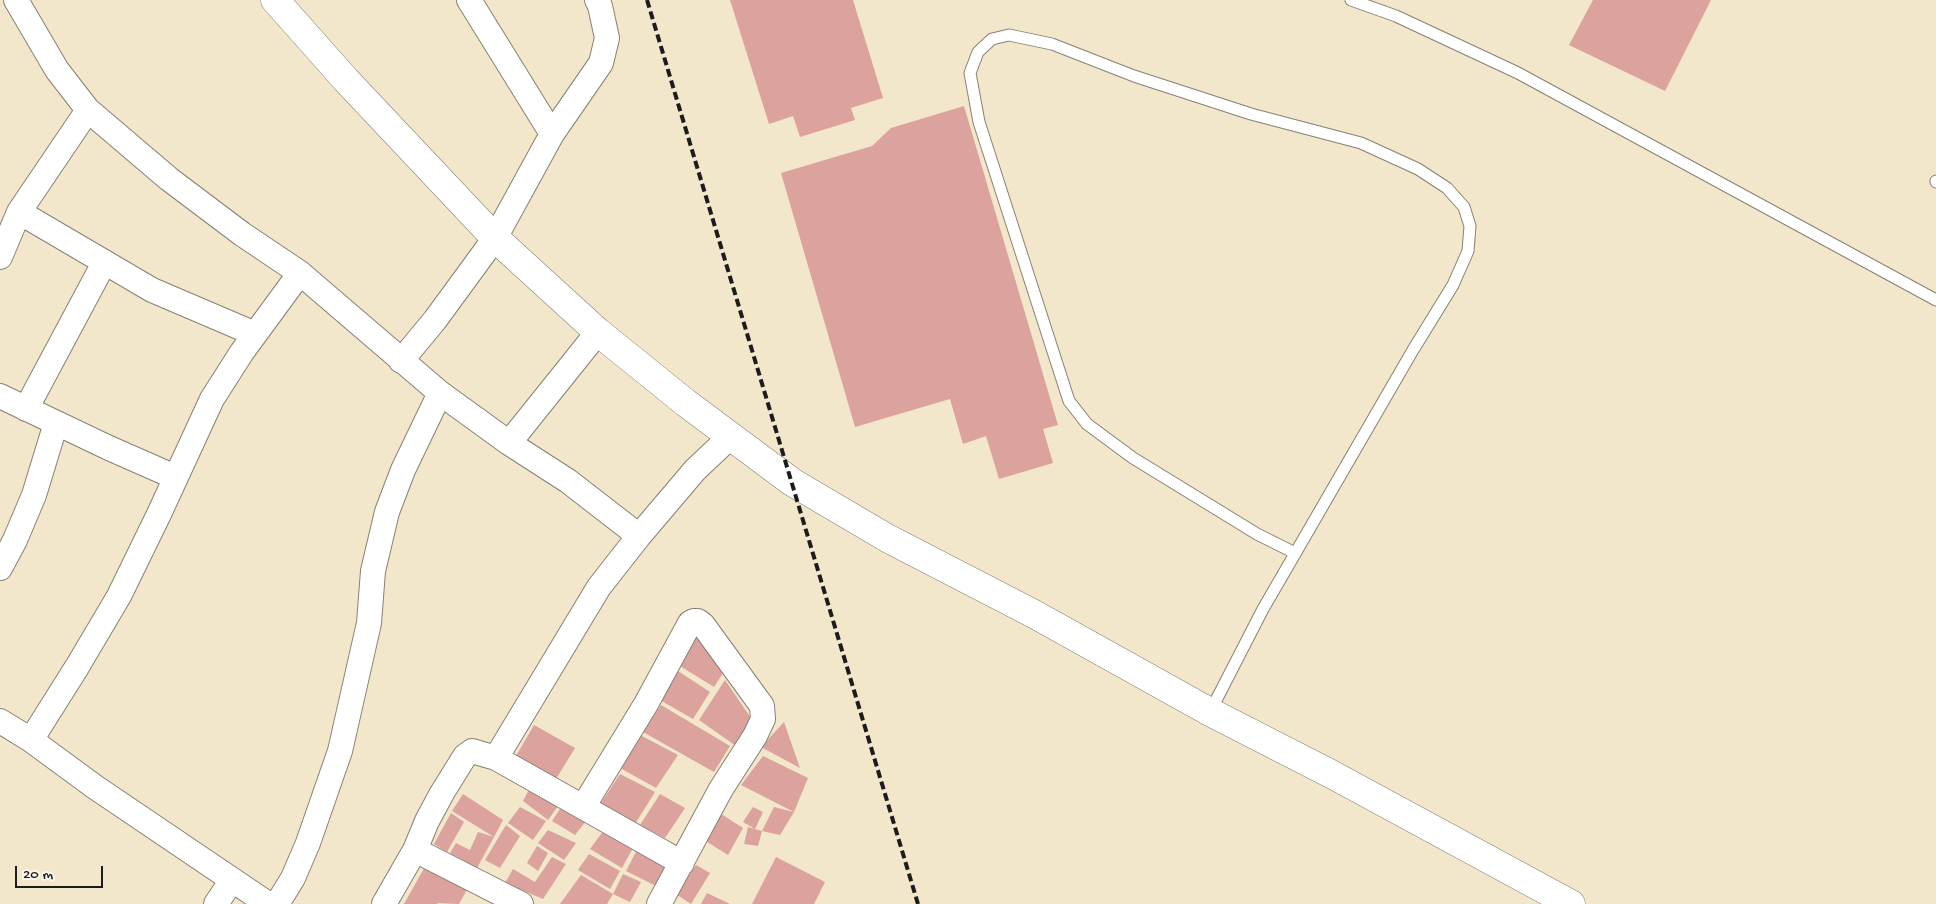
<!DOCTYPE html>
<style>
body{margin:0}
#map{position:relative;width:1936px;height:904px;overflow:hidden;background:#f2e6cb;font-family:"Gochi Hand",sans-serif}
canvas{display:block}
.scale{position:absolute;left:15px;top:866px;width:88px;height:22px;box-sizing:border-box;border:2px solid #1c1c1c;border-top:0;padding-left:6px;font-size:15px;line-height:18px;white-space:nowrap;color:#1c1c1c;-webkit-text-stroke:4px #fbf7ec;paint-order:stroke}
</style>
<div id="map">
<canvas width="1936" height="904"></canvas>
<div class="scale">20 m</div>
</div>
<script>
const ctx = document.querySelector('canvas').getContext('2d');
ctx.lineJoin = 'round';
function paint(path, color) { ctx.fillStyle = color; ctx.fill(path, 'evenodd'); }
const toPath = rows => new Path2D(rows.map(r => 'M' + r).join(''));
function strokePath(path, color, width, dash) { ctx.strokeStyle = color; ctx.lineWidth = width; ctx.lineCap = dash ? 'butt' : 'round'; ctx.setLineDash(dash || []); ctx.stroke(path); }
const building = toPath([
 [730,0,853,0,883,98,851,108,855,120,800,137,793,116,769,124],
 [1593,0,1711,0,1665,91,1569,45],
 [964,106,1058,425,1043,429,1053,463,999,479,986,436,963,444,950,399,855,427,781,173,872,146,891,128],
 [698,633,723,673,714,687,680,666],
 [678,671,710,692,693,719,660,700],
 [725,680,751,718,736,746,699,720],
 [661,705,730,746,714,772,643,732],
 [784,722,800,768,761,747],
 [534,725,575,748,556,779,516,756],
 [640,735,678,755,656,788,620,768],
 [763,756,808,778,794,812,780,835,762,831,774,807,794,812,741,785],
 [620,774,655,792,635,824,599,806],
 [531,786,560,803,548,820,523,801],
 [463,794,503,820,494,837,477,868,450,853,456,843,470,850,478,832,494,837,452,811],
 [660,794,685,808,665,838,640,825],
 [562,806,586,821,575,835,552,821],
 [520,807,546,821,533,840,508,823],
 [753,807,763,812,755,829,762,831,758,846,744,844,748,827,755,829,743,822],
 [718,812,743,828,728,855,704,840],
 [451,813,464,822,447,852,434,844],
 [506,825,520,836,500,868,485,860],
 [548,830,576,843,564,860,538,843],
 [604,830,633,848,622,868,590,849],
 [537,846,548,853,538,871,527,863],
 [637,850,670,865,658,887,626,871],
 [589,854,620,871,610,889,578,870],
 [552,857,566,864,543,899,505,883,513,869,535,882],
 [776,857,825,882,814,904,752,904],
 [427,863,470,884,459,904,438,903,437,904,404,904],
 [696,865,710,873,691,904,676,894],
 [623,874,641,882,630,902,613,894],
 [581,875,613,894,607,904,560,904],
 [707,893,730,904,701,904]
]);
const lane = toPath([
 [1351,0,1396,16,1518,73,1936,300],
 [1936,182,1936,181],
 [1210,712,1263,609,1413,350,1453,285,1468,251,1470,226,1464,207,1447,188,1418,169,1361,143,1251,114,1134,76,1052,44,1009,35,992,39,978,52,970,73,979,122,1069,401,1087,424,1133,458,1257,534,1295,553]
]);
const street = toPath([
 [16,0,57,70,88,110,169,179,242,234,300,273,440,393,509,443,568,481,639,536],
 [469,0,552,134],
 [19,212,152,290,255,334],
 [0,257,19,212,88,110],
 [401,361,435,320,495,238,552,134,601,63,607,38,600,6,597,0],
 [0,396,109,448,175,477],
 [26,409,104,263],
 [509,443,598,332],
 [0,568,15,540,34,495,56,423],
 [0,721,31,740,95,787,268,904],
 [31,740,77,667,119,596,159,514,212,399,242,352,300,273],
 [496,758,599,587,639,536,695,470,731,436],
 [583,807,646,704,690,623,694,621,698,621,703,625,762,706,763,719,755,736,721,789,659,904],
 [415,850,521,904],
 [216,904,232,880],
 [277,904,293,878,308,843,340,751,369,623,373,571,387,512,403,470,440,393],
 [384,904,415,850,427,821,442,793,465,756,472,751,496,758,682,863]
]);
const secondary = toPath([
 [275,0,346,80,495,238,598,332,686,403,792,482,887,538,1034,614,1210,712,1333,775,1571,904]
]);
const rail = toPath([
 [647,0,918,904]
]);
paint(building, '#dca29e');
strokePath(lane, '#878174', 13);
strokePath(street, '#878174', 26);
strokePath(secondary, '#878174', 29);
strokePath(lane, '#fff', 11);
strokePath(street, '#fff', 24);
strokePath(secondary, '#fff', 28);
strokePath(rail, '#1c1c1c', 4, [8, 4]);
</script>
